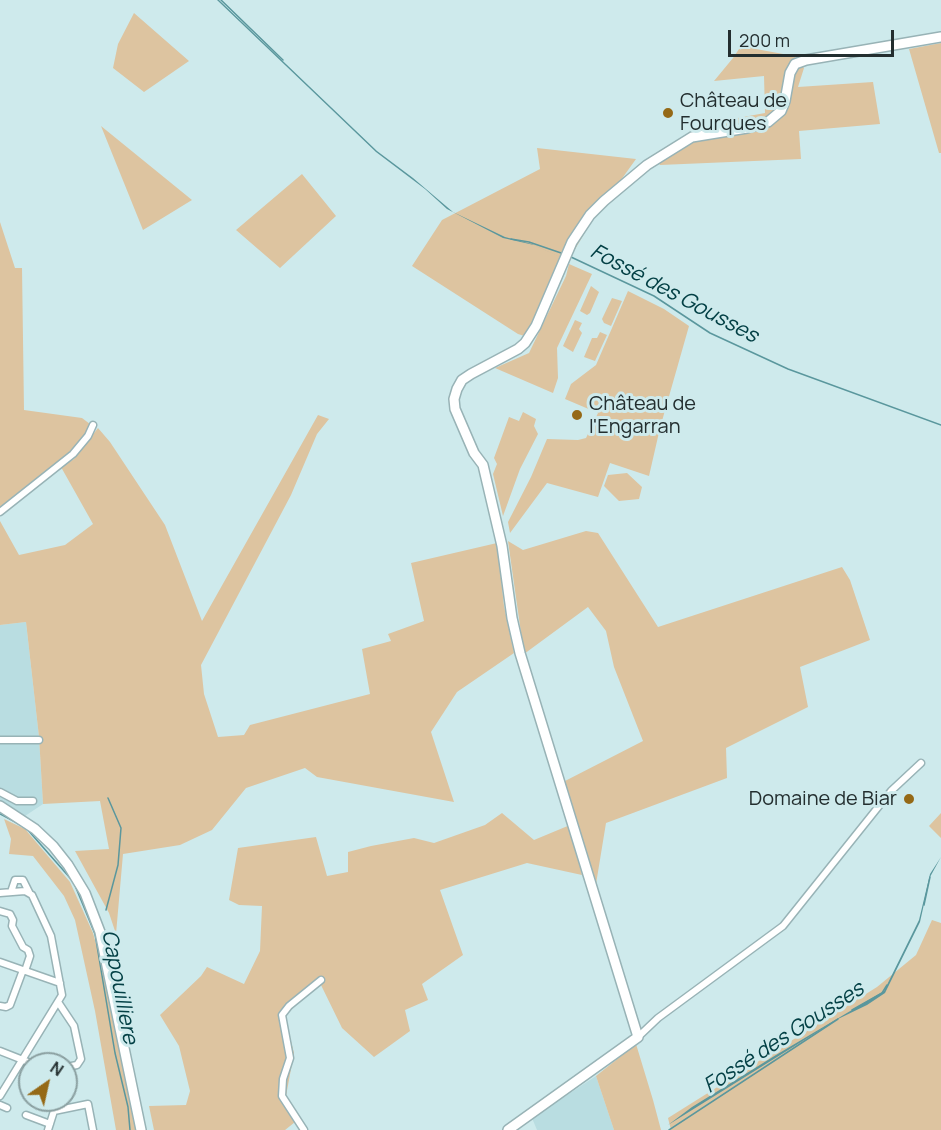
<!DOCTYPE html>
<meta charset="utf-8">
<style>
body{margin:0}
#map{position:relative;width:941px;height:1130px;overflow:hidden;background:#ceeaec;font-family:Manrope,sans-serif}
canvas{display:block}
.north{position:absolute;left:18px;top:1052px;width:60px;height:60px;box-sizing:border-box;background:#ceeaec;border:2px solid #8a9fa0;border-radius:50%;rotate:34deg;font-size:16px;font-weight:700;line-height:24px;text-align:center;color:#232e2f}
.north::after{content:'';display:block;margin:auto;width:21px;height:27px;background:#956916;clip-path:polygon(50% 0,100% 100%,50% 72%,0 100%)}
.scale{position:absolute;left:728px;top:30px;width:166px;height:27px;box-sizing:border-box;border:3px solid #232e2f;border-top:0;padding-left:8px;font-size:18px;line-height:21px;white-space:nowrap;color:#232e2f;-webkit-text-stroke:4px #ceeaec;paint-order:stroke}
</style>
<div id="map">
<canvas width="941" height="1130"></canvas>
<div class="north">N</div>
<div class="scale">200 m</div>
</div>
<script>
const ctx = document.querySelector('canvas').getContext('2d');
ctx.lineJoin = 'round';
function paint(path, color) { ctx.fillStyle = color; ctx.fill(path, 'evenodd'); }
const toPath = rows => new Path2D(rows.map(r => 'M' + r).join(''));
function strokePath(path, color, width, dash) { ctx.strokeStyle = color; ctx.lineWidth = width; ctx.lineCap = dash ? 'butt' : 'round'; ctx.setLineDash(dash || []); ctx.stroke(path); }
function drawText(font, color, halo, rows, align = 'center') {
  ctx.font = font + ' Manrope,sans-serif'; ctx.lineWidth = 6; ctx.setLineDash([]); ctx.textBaseline = 'middle'; ctx.strokeStyle = halo; ctx.fillStyle = color; for (const [text, x, y, turn = 0] of rows) {
    ctx.save(); ctx.translate(x, y); ctx.rotate((+turn || 0) * Math.PI / 180); ctx.textAlign = isNaN(turn) ? turn : align; if (halo) ctx.strokeText(text, 0, 0); ctx.fillText(text, 0, 0); ctx.restore();
  }
}
const built = toPath([
 [26,622,39,737,43,804,25,816,0,802,0,625],
 [596,1076,614,1130,537,1130,532,1118]
]);
const green = toPath([
 [134,13,189,61,144,92,113,68,118,44],
 [743,43,756,49,794,56,804,68,798,87,873,82,880,124,799,131,801,159,660,165,653,155,689,135,718,129,716,122,765,113,764,76,714,81,733,58],
 [941,43,941,153,939,153,909,49],
 [101,126,192,200,143,230],
 [537,148,636,159,593,219,568,261,564,275,534,339,518,334,412,266,442,220,540,169],
 [302,174,336,216,280,268,236,230],
 [0,222,15,268,22,268,24,410,82,418,90,424,85,436,71,451,0,507],
 [569,264,592,274,557,348,558,378,553,393,495,368,529,353,566,276],
 [591,286,599,292,590,313,587,315,580,311],
 [628,291,664,309,689,326,660,428,649,476,610,463,598,497,547,483,510,533,508,522,531,477,547,439,578,440,586,438,598,413,565,399,571,384,596,365],
 [612,298,622,301,611,326,604,323,602,319],
 [575,320,582,323,579,329,582,333,573,352,563,346],
 [600,332,607,335,595,361,584,357,592,338,597,338],
 [523,412,536,419,534,426,538,434,520,469,503,516,493,474,497,464,494,458,509,417,519,421],
 [318,415,329,419,317,434,291,495,201,665,204,694,218,737,244,735,250,725,370,694,362,649,391,641,388,634,424,621,411,563,497,543,504,606,514,653,457,692,431,732,454,802,317,777,305,768,246,788,212,830,180,845,123,854,116,934,109,913,75,851,109,849,100,801,43,804,39,737,26,622,0,625,0,521,19,555,65,545,93,524,61,467,74,459,98,428,110,442,165,525,202,621],
 [627,473,642,487,639,499,619,501,604,486,608,475],
 [586,531,598,533,658,627,842,567,850,580,870,640,800,667,808,707,726,748,727,778,606,823,596,884,565,781,643,741,614,667,606,631,588,607,524,654,508,541,523,550],
 [502,813,534,840,570,825,582,875,527,863,440,890,463,955,422,984,428,1000,405,1010,410,1031,374,1057,342,1028,321,985,298,1003,286,1014,287,1026,294,1053,286,1096,300,1118,285,1130,154,1130,149,1106,186,1105,190,1091,179,1046,160,1015,201,976,207,967,244,984,260,951,262,906,239,905,229,900,238,848,316,837,327,876,348,872,348,852,371,846,414,838,434,843,485,825],
 [941,813,941,838,929,826],
 [4,819,25,829,70,882,93,933,105,976,136,1130,116,1130,95,1011,75,920,64,896,33,856,9,854,11,839],
 [932,920,941,923,941,1130,671,1130,668,1118,877,987,916,955],
 [636,1044,653,1100,661,1130,614,1130,596,1076]
]);
const water = toPath([
 [217,0,219,0,377,151,413,178,453,212,505,237,532,244,562,258,534,245,503,238,447,209,425,189,376,152],
 [941,857,930,877,920,922,885,993,867,1005,838,1019,668,1125,692,1107,776,1055,884,991,919,920,930,874]
]);
const stream = toPath([
 [221,0,283,60],
 [511,239,529,242,564,254],
 [571,257,654,296,710,333,788,369,941,425],
 [0,814,23,826],
 [27,829,71,879],
 [74,883,95,934,115,1053,128,1107,130,1130],
 [924,905,930,877],
 [106,910,118,865,121,828,108,798],
 [852,1010,882,993,887,985],
 [669,1130,838,1019]
]);
const street = toPath([
 [0,512,73,454,88,436,93,425],
 [0,740,39,740],
 [0,792,17,801,33,801],
 [11,892,15,880,23,880,29,892],
 [0,893,25,891,32,895,51,936,62,995,0,1096],
 [0,911,10,914,13,920,12,926,23,947,28,950,30,956,25,971],
 [0,962,60,983],
 [58,1002,74,1026,81,1059,77,1065,66,1067],
 [0,1006,6,1007,10,1005,23,970],
 [638,1037,658,1018,783,926,891,791,921,763],
 [0,1051,33,1064],
 [0,1105,7,1108],
 [26,1115,50,1124],
 [48,1130,54,1111,88,1104,93,1130],
 [304,1130,282,1096,283,1079,290,1058,282,1015,289,1006,321,980]
]);
const secondary = toPath([
 [0,806,35,829,53,846,68,865,85,893,100,932,141,1130],
 [508,1130,638,1037,520,653,512,618,502,546,483,465,474,453,455,409,454,399,457,389,462,380,471,374,518,349,525,343,536,326,572,242,590,215,604,201,647,165,692,137,747,128,768,122,781,111,785,101,790,73,795,64,806,60,941,37]
]);
const markers = [
 [668,113,6,"#956916"],
 [577,415,6,"#956916"],
 [909,799,6,"#956916"]
];
const poiNames = [
 ["Château de",680,101],
 ["Fourques",680,124],
 ["Château de",589,404],
 ["l'Engarran",589,427],
 ["Domaine de Biar",897,799,"right"]
];
const waterNames = [
 ["Fossé des Gousses",674,294,28],
 ["Capouilliere",119,987,79],
 ["Fossé des Gousses",784,1038,-33]
];
paint(built, '#b9dde1');
paint(green, '#ddc4a0');
paint(water, '#5a979d');
strokePath(stream, '#5a979d', 1.5);
strokePath(street, '#98b3b6', 9);
strokePath(secondary, '#98b3b6', 12);
strokePath(street, '#fff', 6);
strokePath(secondary, '#fff', 9);
for (const [x, y, r, color] of markers) { const dot = new Path2D(); dot.arc(x, y, r, 0, 2 * Math.PI); ctx.fillStyle = color; ctx.fill(dot); strokePath(dot, '#ceeaec', 2); }
drawText('20px', '#232e2f', '#ceeaec', poiNames, 'left');
drawText('italic 21px', '#034045', '#ceeaec', waterNames);
</script>
